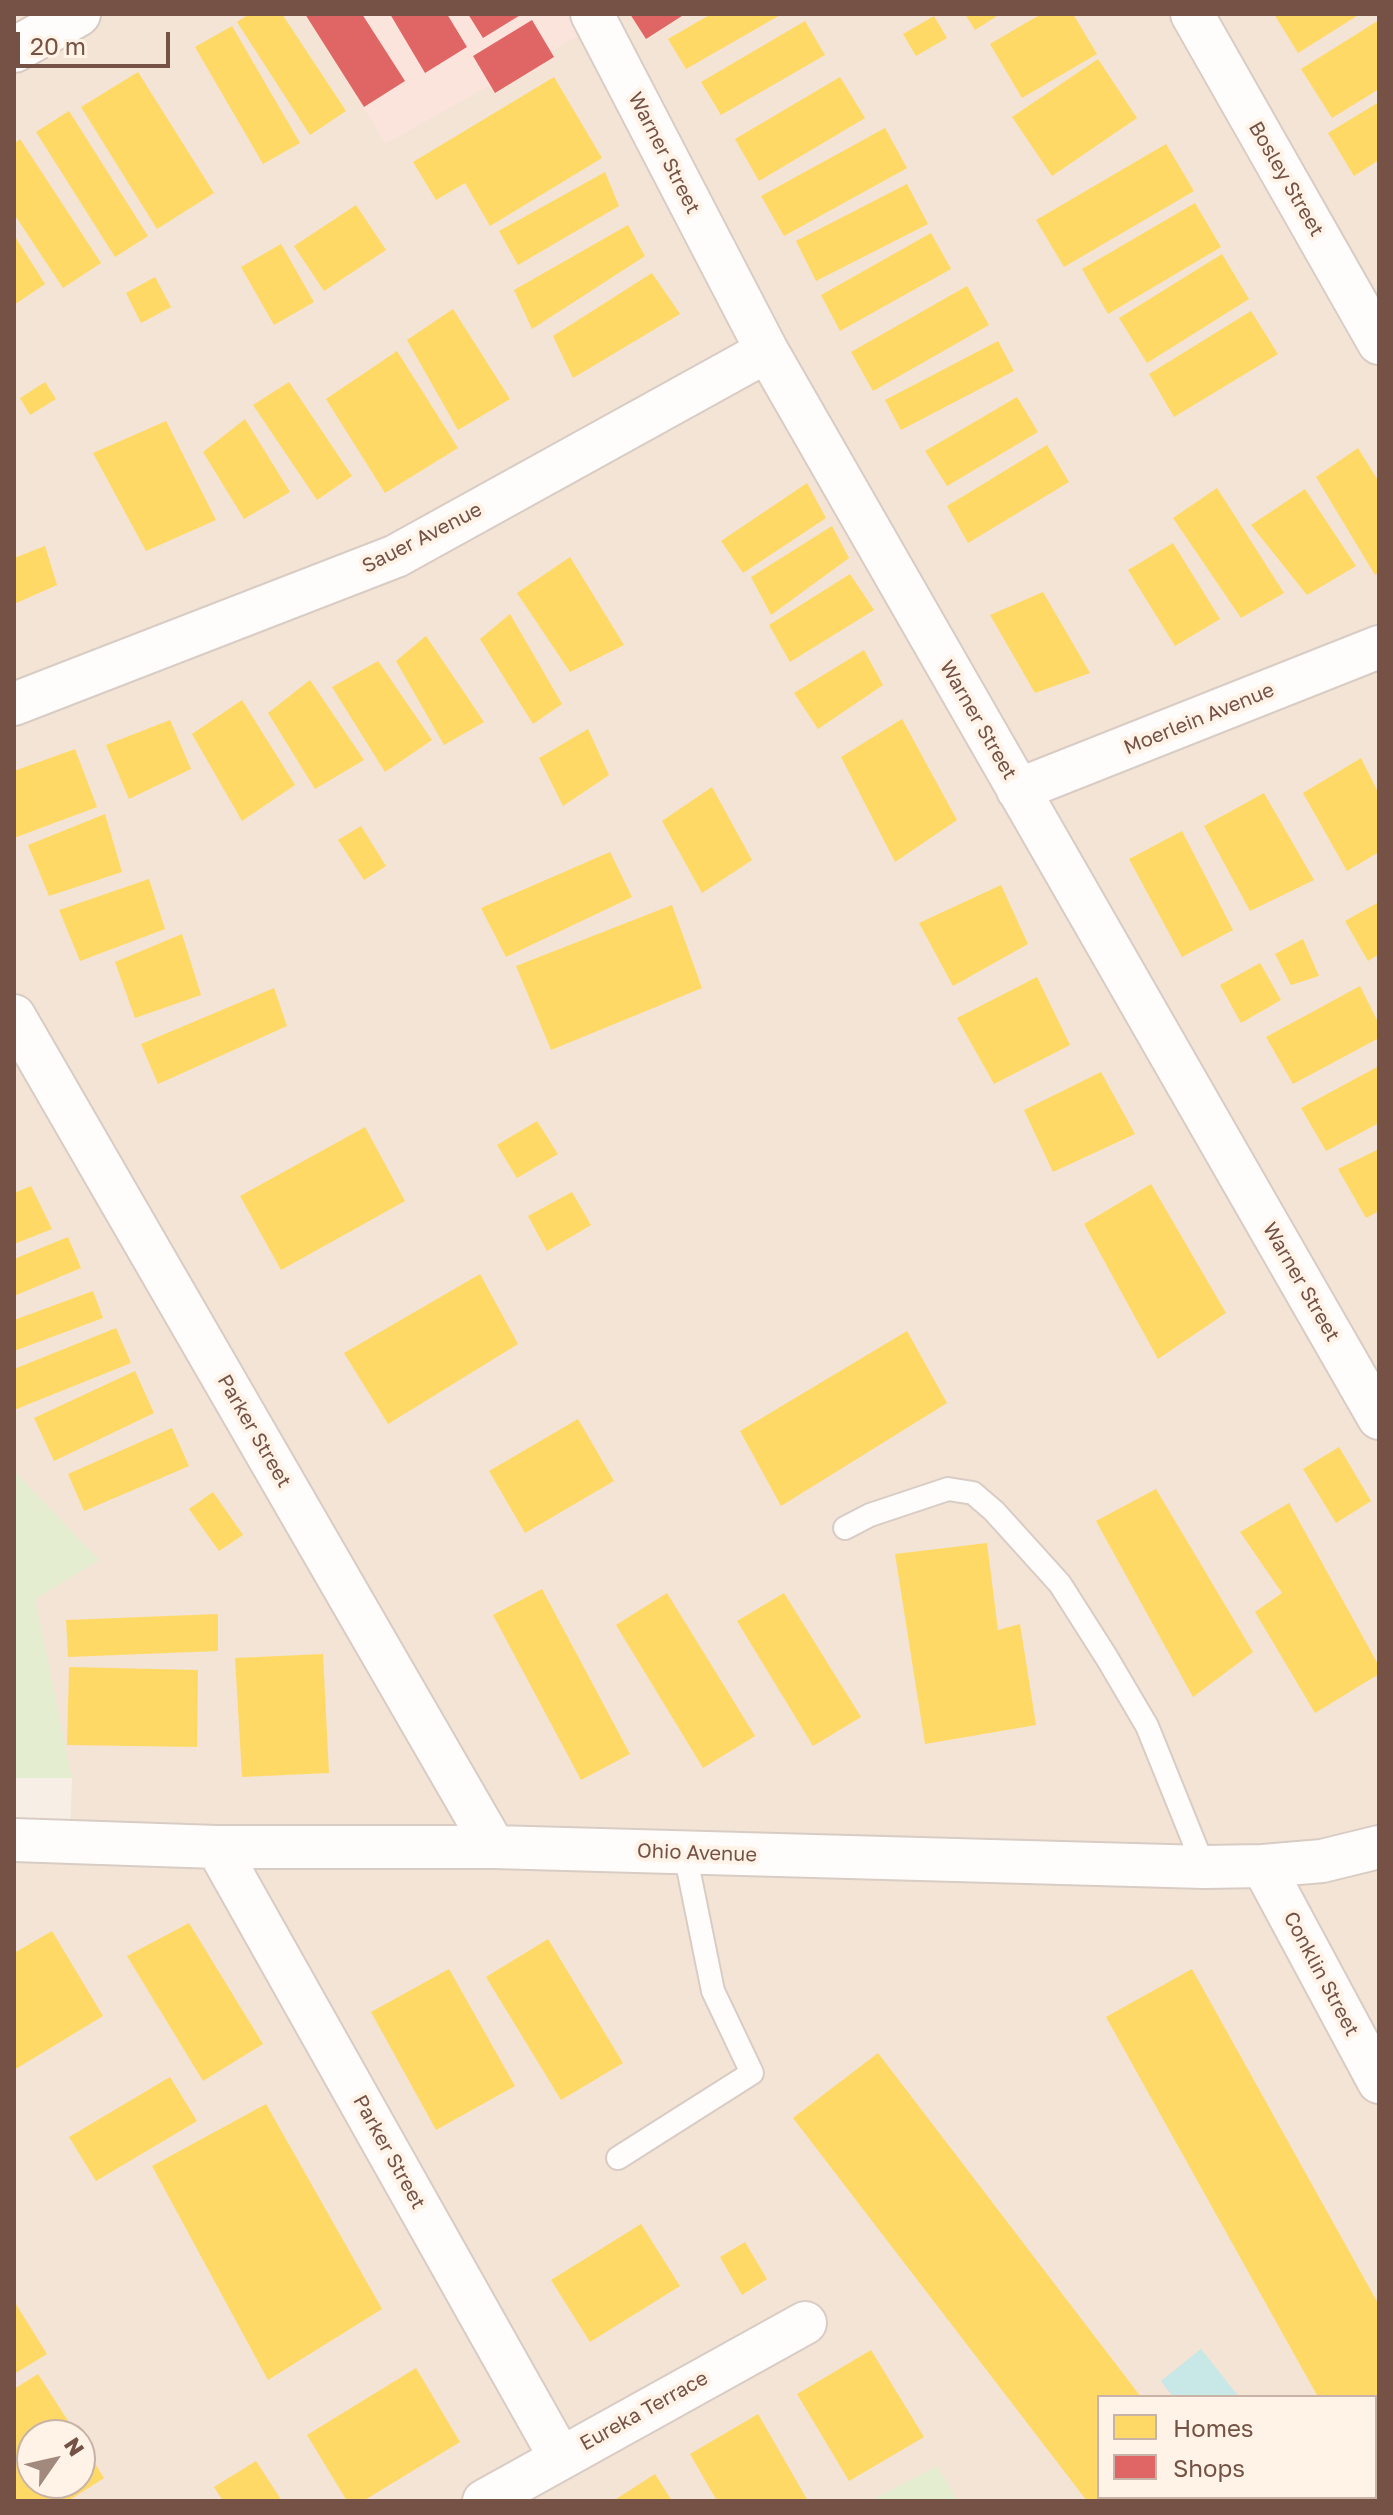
<!DOCTYPE html>
<style>
body{margin:0}
#map{position:relative;width:1393px;height:2515px;overflow:hidden;background:#f7efe6;font-family:"Golos Text",sans-serif}
canvas{display:block}
.frame{position:absolute;inset:0;border:16px solid #755245;pointer-events:none}
.legend{position:absolute;left:1097px;top:2395px;width:280px;height:104px;box-sizing:border-box;background:#fff3e7;border:2px solid #c8b3a6;margin:0;padding:10px 14px;list-style:none;font-size:24px;color:#755245}
.legend li{display:flex;align-items:center;gap:16px;height:40px}
.legend b{width:40px;border:2px solid #c8b3a6}
.north{position:absolute;left:16px;top:2419px;width:80px;height:80px;box-sizing:border-box;background:#fff3e7;border:2px solid #c8b3a6;border-radius:50%;rotate:56deg;font-size:22px;font-weight:700;line-height:32px;text-align:center;color:#755245}
.north::after{content:'';display:block;margin:auto;width:28px;height:36px;background:#a2897d;clip-path:polygon(50% 0,100% 100%,50% 72%,0 100%)}
.scale{position:absolute;left:16px;top:32px;width:154px;height:36px;box-sizing:border-box;border:4px solid #755245;border-top:0;padding-left:10px;font-size:24px;line-height:28px;white-space:nowrap;color:#755245;-webkit-text-stroke:6px #fff3e7;paint-order:stroke}
</style>
<div id="map">
<canvas width="1393" height="2515"></canvas>
<div class="frame"></div>
<ul class="legend">
<li><b style="height:22px;background:#ffd966"></b>Homes</li>
<li><b style="height:22px;background:#e06666"></b>Shops</li>
</ul>
<div class="north">N</div>
<div class="scale">20 m</div>
</div>
<script>
const ctx = document.querySelector('canvas').getContext('2d');
ctx.lineJoin = 'round';
function paint(path, color) { ctx.fillStyle = color; ctx.fill(path, 'evenodd'); }
const toPath = rows => new Path2D(rows.map(r => 'M' + r).join(''));
function strokePath(path, color, width, dash) { ctx.strokeStyle = color; ctx.lineWidth = width; ctx.lineCap = dash ? 'butt' : 'round'; ctx.setLineDash(dash || []); ctx.stroke(path); }
function drawText(font, color, halo, rows, align = 'center') {
  ctx.font = font + ' "Golos Text",sans-serif'; ctx.lineWidth = 8; ctx.setLineDash([]); ctx.textBaseline = 'middle'; ctx.strokeStyle = halo; ctx.fillStyle = color; for (const [text, x, y, turn = 0] of rows) {
    ctx.save(); ctx.translate(x, y); ctx.rotate((+turn || 0) * Math.PI / 180); ctx.textAlign = isNaN(turn) ? turn : align; if (halo) ctx.strokeText(text, 0, 0); ctx.fillText(text, 0, 0); ctx.restore();
  }
}
const residential = toPath([
 [14,14,1379,14,1379,2501,958,2501,937,2467,870,2501,14,2501,14,1840,70,1840,72,1779,14,1508],
 [1099,2397,1375,2397,1375,2497,1099,2497],
 [32,2435,80,2435,80,2483,32,2483]
]);
const commercial = toPath([
 [309,14,618,14,385,144]
]);
const green = toPath([
 [14,1471,99,1560,35,1599,72,1778,14,1778],
 [937,2466,958,2501,870,2501]
]);
const water = toPath([
 [1201,2349,1239,2397,1173,2397,1161,2381]
]);
const homes = toPath([
 [249,14,282,14,346,111,310,135,237,22],
 [711,14,782,14,686,69,668,39],
 [965,14,1000,14,975,30],
 [1041,14,1073,14,1097,54,1022,98,990,44],
 [1274,14,1360,14,1298,53],
 [934,16,947,38,916,56,903,34],
 [1379,20,1379,89,1332,118,1301,69],
 [805,21,825,55,721,115,701,82],
 [232,26,300,143,263,164,195,47],
 [1098,59,1137,118,1052,176,1012,117],
 [138,72,214,193,157,229,81,107],
 [554,77,602,158,490,226,465,183,436,200,413,162],
 [840,77,865,118,759,181,735,139],
 [1379,102,1379,160,1354,176,1328,133],
 [69,111,148,236,115,257,36,132],
 [885,128,907,168,784,236,761,196],
 [20,139,101,263,63,288,14,214,14,144],
 [1166,144,1194,191,1064,267,1036,220],
 [605,172,619,206,518,265,499,231],
 [907,184,928,224,816,281,796,241],
 [1195,203,1221,247,1108,314,1082,269],
 [356,205,386,250,324,291,294,246],
 [628,225,645,256,532,329,514,290],
 [931,233,951,269,840,331,821,295],
 [14,235,45,284,14,305],
 [281,244,314,302,274,325,241,267],
 [1222,254,1249,299,1147,363,1119,318],
 [652,273,680,314,573,378,553,336],
 [155,277,171,307,141,323,126,293],
 [967,286,989,325,873,391,851,352],
 [453,309,510,399,458,430,407,340],
 [1251,311,1278,354,1174,417,1149,374],
 [998,341,1014,371,901,430,885,400],
 [397,351,458,448,385,493,326,399],
 [45,382,56,399,30,415,20,398],
 [289,382,352,476,317,500,253,405],
 [1017,397,1038,432,947,486,925,451],
 [245,419,290,492,244,519,203,452],
 [166,421,216,520,146,551,93,453],
 [1047,445,1069,482,968,543,947,506],
 [1358,448,1379,482,1379,572,1375,575,1316,477],
 [807,483,826,518,743,573,721,541],
 [1217,488,1284,593,1241,618,1173,518],
 [1305,489,1356,566,1307,595,1251,525],
 [832,526,849,558,771,615,751,577],
 [1173,543,1220,619,1175,646,1128,570],
 [45,546,57,585,14,604,14,558],
 [570,557,624,645,570,672,517,593],
 [850,574,874,610,790,662,769,625],
 [1043,592,1090,673,1035,693,990,615],
 [510,614,562,704,533,724,480,639],
 [426,636,484,722,444,745,396,661],
 [864,650,883,685,818,729,794,693],
 [378,661,432,740,385,772,332,687],
 [310,680,364,760,315,789,268,713],
 [242,700,295,785,242,821,192,734],
 [902,719,957,820,895,862,841,757],
 [170,720,191,769,129,799,106,745],
 [588,729,609,775,563,806,539,758],
 [75,749,97,807,14,838,14,771],
 [1361,758,1379,794,1379,852,1347,871,1303,793],
 [712,787,752,860,702,893,662,821],
 [1264,793,1314,880,1250,911,1204,826],
 [105,814,122,872,49,896,28,845],
 [361,826,386,866,364,880,338,840],
 [1182,831,1233,930,1182,957,1129,859],
 [610,852,632,897,506,957,481,908],
 [149,879,165,929,80,961,59,910],
 [1001,885,1028,944,953,986,919,923],
 [1379,902,1379,954,1368,961,1345,921],
 [672,905,702,988,551,1050,516,966],
 [182,934,201,995,135,1018,115,962],
 [1303,939,1319,976,1291,985,1275,954],
 [1260,963,1281,1000,1241,1023,1220,985],
 [1037,977,1070,1045,994,1084,957,1018],
 [1360,986,1379,1024,1379,1038,1293,1084,1266,1037],
 [274,988,287,1026,158,1084,141,1044],
 [1379,1066,1379,1123,1326,1151,1301,1108],
 [1101,1072,1135,1134,1053,1172,1024,1110],
 [537,1121,558,1154,517,1178,497,1145],
 [365,1127,405,1201,281,1270,240,1196],
 [1379,1149,1379,1211,1366,1218,1338,1169],
 [1151,1184,1226,1313,1158,1359,1084,1224],
 [31,1186,52,1229,14,1244,14,1193],
 [572,1192,591,1225,547,1251,528,1216],
 [68,1237,81,1268,14,1296,14,1259],
 [480,1274,518,1344,388,1424,344,1353],
 [93,1291,103,1318,14,1351,14,1320],
 [116,1328,131,1363,14,1410,14,1369],
 [907,1331,947,1403,781,1506,740,1431],
 [135,1371,154,1413,54,1461,34,1418],
 [578,1419,614,1481,525,1533,489,1471],
 [172,1428,189,1466,84,1511,68,1474],
 [1339,1447,1371,1501,1336,1523,1303,1469],
 [1156,1489,1253,1652,1193,1697,1096,1521],
 [213,1492,243,1535,219,1551,189,1509],
 [1289,1503,1379,1666,1379,1674,1315,1713,1255,1612,1282,1593,1240,1532],
 [987,1543,998,1630,1020,1624,1036,1725,925,1744,895,1554],
 [542,1589,630,1754,581,1780,493,1615],
 [667,1593,755,1736,703,1768,616,1625],
 [784,1593,861,1717,813,1746,737,1621],
 [218,1614,218,1651,68,1657,66,1620],
 [323,1654,329,1773,242,1777,235,1658],
 [69,1667,198,1670,197,1747,67,1745],
 [189,1923,263,2044,203,2081,127,1956],
 [52,1931,103,2016,14,2070,14,1953],
 [548,1939,623,2063,561,2100,486,1977],
 [449,1969,515,2086,436,2130,371,2012],
 [1192,1969,1379,2305,1379,2499,1375,2501,1373,2497,1375,2397,1318,2397,1106,2017],
 [878,2053,1141,2397,1099,2397,1099,2497,1194,2497,1189,2501,1087,2501,793,2118],
 [170,2077,197,2121,96,2181,69,2137],
 [266,2104,382,2309,268,2380,152,2166],
 [641,2224,680,2286,590,2342,551,2280],
 [745,2242,767,2279,742,2295,720,2257],
 [14,2301,47,2354,14,2374],
 [871,2350,924,2437,849,2481,797,2394],
 [416,2368,460,2442,363,2501,347,2501,307,2435],
 [38,2374,77,2435,32,2435,32,2483,80,2483,80,2439,104,2478,68,2501,14,2501,14,2389],
 [758,2414,808,2501,717,2501,690,2454],
 [256,2461,282,2501,223,2501,214,2487],
 [655,2474,672,2501,613,2501]
]);
const shops = toPath([
 [305,14,362,14,405,81,364,107],
 [390,14,447,14,467,47,425,73],
 [468,14,522,14,483,38],
 [630,14,685,14,646,39],
 [532,20,554,57,495,93,473,56]
]);
const lane = toPath([
 [845,1528,870,1515,948,1489,973,1493,994,1511,1060,1584,1107,1658,1147,1726,1204,1867],
 [618,2158,752,2073,713,1991,685,1853]
]);
const street = toPath([
 [592,14,767,351,1379,1418],
 [1192,14,1379,343],
 [14,704,396,556,767,351],
 [1018,790,1379,647],
 [14,1016,494,1847],
 [14,1840,217,1847,494,1847,1204,1867,1263,1866,1322,1861,1379,1847],
 [217,1847,560,2457],
 [1263,1866,1379,2082],
 [484,2501,805,2323]
]);
const secondary = toPath([
 [14,50,78,14]
]);
const streetNames = [
 ["Warner Street",664,153,63],
 ["Bosley Street",1286,179,60],
 ["Sauer Avenue",422,538,-27],
 ["Moerlein Avenue",1199,719,-22],
 ["Warner Street",978,720,60],
 ["Warner Street",1301,1282,60],
 ["Parker Street",254,1431,60],
 ["Ohio Avenue",697,1853,2],
 ["Conklin Street",1321,1974,62],
 ["Parker Street",389,2152,61],
 ["Eureka Terrace",644,2411,-29]
];
paint(residential, '#f3e4d5');
paint(commercial, '#fbe4db');
paint(green, '#e4edcf');
paint(water, '#c7e8e7');
paint(homes, '#ffd966');
paint(shops, '#e06666');
strokePath(lane, '#d8ccc4', 26);
strokePath(street, '#d8ccc4', 46);
strokePath(secondary, '#d7cac3', 48);
strokePath(lane, '#fefdfb', 22);
strokePath(street, '#fefdfb', 42);
strokePath(secondary, '#fefdfb', 44);
drawText('20px', '#755245', '#fff3e7', streetNames);
</script>
